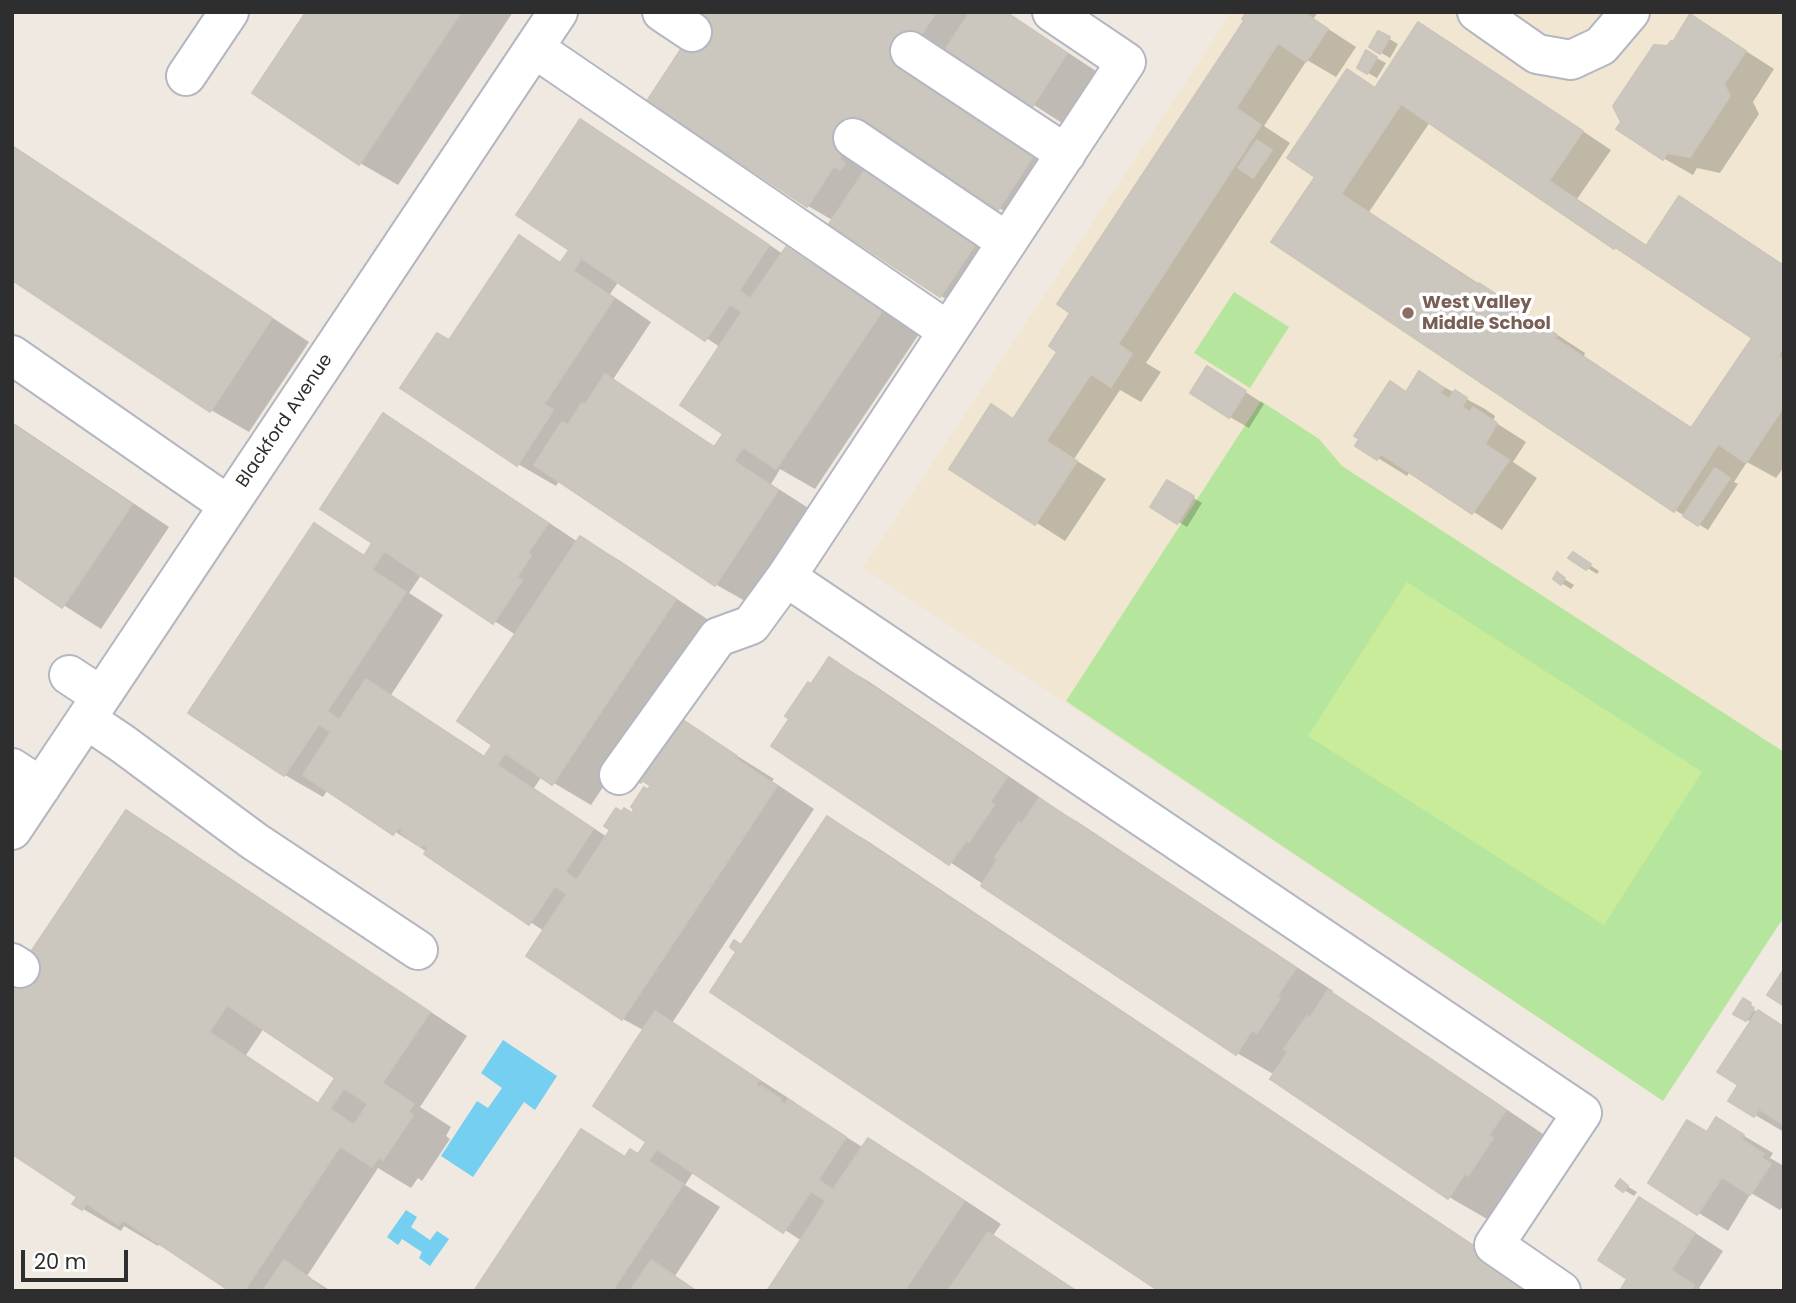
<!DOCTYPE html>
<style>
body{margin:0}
#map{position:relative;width:1796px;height:1303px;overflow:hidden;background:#efe9e1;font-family:Poppins,sans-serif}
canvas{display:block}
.frame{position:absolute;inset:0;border:14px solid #2e2e2e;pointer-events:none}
.scale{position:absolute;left:21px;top:1250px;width:107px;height:32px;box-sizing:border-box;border:4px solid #2e2e2e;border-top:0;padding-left:9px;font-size:21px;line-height:24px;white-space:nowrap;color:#2e2e2e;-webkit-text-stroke:5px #fff;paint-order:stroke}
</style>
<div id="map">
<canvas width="1796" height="1303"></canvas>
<div class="frame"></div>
<div class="scale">20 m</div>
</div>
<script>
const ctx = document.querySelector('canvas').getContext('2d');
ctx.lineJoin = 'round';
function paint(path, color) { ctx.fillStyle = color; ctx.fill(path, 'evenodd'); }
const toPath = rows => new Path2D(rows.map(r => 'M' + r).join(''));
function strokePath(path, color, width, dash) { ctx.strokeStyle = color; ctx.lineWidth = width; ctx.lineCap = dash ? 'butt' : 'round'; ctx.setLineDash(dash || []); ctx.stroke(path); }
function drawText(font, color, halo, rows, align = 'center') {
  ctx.font = font + ' Poppins,sans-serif'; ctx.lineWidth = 7; ctx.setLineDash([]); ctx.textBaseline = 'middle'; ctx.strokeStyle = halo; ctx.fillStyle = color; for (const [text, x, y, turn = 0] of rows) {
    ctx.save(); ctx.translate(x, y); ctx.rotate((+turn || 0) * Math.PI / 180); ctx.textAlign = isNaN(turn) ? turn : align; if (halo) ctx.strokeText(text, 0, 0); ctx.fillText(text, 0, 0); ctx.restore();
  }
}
const education = toPath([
 [1230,12,1784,12,1784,917,1663,1101,863,568,1202,58]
]);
const green = toPath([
 [1234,292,1289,327,1250,388,1194,353],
 [1261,401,1319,439,1342,466,1784,752,1784,917,1663,1101,1066,701]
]);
const pitch = toPath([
 [1407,582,1702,772,1604,925,1308,736]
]);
const water = toPath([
 [503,1040,557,1076,535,1110,524,1102,473,1177,441,1156,477,1101,488,1108,502,1088,481,1073],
 [406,1210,417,1217,411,1227,430,1240,437,1231,449,1239,430,1266,419,1258,422,1252,402,1239,398,1245,387,1237]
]);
const shadow = toPath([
 [308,12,513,12,398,185,360,163,255,93],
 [705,12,1006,12,1096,71,1062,123,959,57,937,91,1070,180,1037,230,999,208,901,143,877,180,1004,261,970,313,941,296,834,221,808,206],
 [1249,12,1318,12,1313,19,1356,47,1336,77,1307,60,1264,126,1290,143,1146,363,1161,372,1141,402,1120,390,1074,459,1106,479,1065,541,951,468,1014,420,1060,352,1247,21],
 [1691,16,1774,69,1753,102,1759,114,1720,173,1697,168,1693,175,1663,158,1668,48,1674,44],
 [1419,24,1448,41,1611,150,1577,199,1648,246,1680,198,1784,265,1784,467,1776,478,1747,462,1734,482,1738,484,1708,530,1675,510,1317,176,1347,71,1376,88],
 [1430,122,1615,247,1754,338,1693,429,1584,356,1585,353,1369,212],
 [1379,33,1398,44,1390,58,1371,47],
 [1367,53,1386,63,1377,78,1359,68],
 [581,122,619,144,783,254,786,249,824,271,919,334,815,489,780,469,776,476,771,484,816,513,754,606,715,584,560,480,556,486,518,464,450,342,520,238,562,263,571,250],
 [619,281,720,347,725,433,716,447,612,381,651,322,610,294],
 [12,145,309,342,249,432,211,410,12,278],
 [1420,374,1485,409,1495,416,1493,421,1526,442,1513,462,1537,478,1502,530,1410,471,1407,476,1357,445,1407,393],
 [1227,380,1264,404,1249,428,1230,417],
 [384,416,422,438,578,542,581,538,619,560,713,623,591,805,542,776,534,788,607,837,632,815,651,787,637,778,683,722,774,779,772,781,814,809,672,1023,796,1103,795,1105,864,1148,869,1140,907,1162,1001,1224,992,1237,1078,1291,769,1291,802,1241,694,1171,685,1185,720,1207,675,1276,698,1291,476,1291,582,1131,627,1158,638,1156,648,1141,645,1031,623,1019,544,931,426,854,427,852,328,789,323,797,285,775,314,525,366,556,374,543],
 [422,574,516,635,495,744,486,757,391,695,443,615,409,593],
 [12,422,169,527,101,629,12,572],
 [1168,482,1202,503,1187,527,1152,506],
 [1571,558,1582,560,1599,571,1597,574],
 [1558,575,1574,585,1571,589,1555,579],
 [830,659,868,681,1044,800,1043,802,1078,822,1333,991,1331,994,1367,1015,1543,1134,1526,1159,1530,1162,1507,1196,1504,1194,1487,1219,1449,1197,1275,1075,1237,1053,774,745],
 [126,812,164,834,467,1036,420,1107,451,1127,446,1136,450,1139,422,1181,418,1178,411,1188,378,1168,307,1276,331,1291,233,1291,160,1243,158,1246,124,1226,121,1231,83,1209,80,1196],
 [264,1028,338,1077,320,1104,246,1055],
 [828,818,866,840,1543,1291,742,947],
 [1744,1000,1757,1008,1747,1002,1745,1005,1784,1027,1784,1132,1755,1115,1740,1085,1751,1022,1735,1013],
 [1717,1120,1773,1153,1770,1158,1784,1166,1784,1205,1780,1210,1751,1193,1728,1231,1650,1183,1708,1134],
 [1620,1182,1637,1192,1634,1196,1624,1190],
 [1669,1216,1723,1251,1699,1288,1703,1291,1622,1291]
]);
const building = toPath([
 [306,12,461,12,359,165,252,93,306,12],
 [701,12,936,12,900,67,1033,156,998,210,864,120,839,159,845,163,840,170,834,166,807,207,647,101,704,14,701,12],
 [970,12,1006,12,1067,53,1032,107,945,50,970,12],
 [1247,12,1303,12,1328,29,1306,62,1278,43,1236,108,1261,125,1118,344,1132,354,1111,387,1091,374,1046,441,1077,461,1035,525,949,469,991,404,1013,419,1057,352,1049,346,1070,313,1057,304,1244,21,1242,19,1247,12],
 [1690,14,1746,51,1724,84,1730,96,1690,157,1667,153,1663,160,1616,129,1621,122,1613,106,1654,45,1667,46,1671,41,1673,42,1690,14],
 [1418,22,1583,131,1549,181,1646,246,1679,196,1784,266,1784,347,1778,356,1784,360,1784,406,1746,463,1718,444,1674,512,1271,242,1315,177,1287,158,1347,69,1375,88,1418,22],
 [1401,104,1614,249,1615,247,1752,338,1691,428,1555,338,1557,335,1479,283,1478,285,1341,194,1401,104],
 [1378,31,1390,37,1380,54,1369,47,1378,31],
 [1366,50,1377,57,1367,74,1357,68,1366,50],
 [580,119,769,245,739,291,745,295,736,308,730,304,705,341,581,258,577,265,565,256,569,250,516,215,580,119],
 [1257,140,1272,150,1253,178,1238,168,1257,140],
 [12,146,272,318,210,412,12,280,12,146],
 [865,170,976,243,940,297,829,224,865,170],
 [519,235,560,263,565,256,577,265,573,271,614,298,544,404,553,410,517,466,400,388,437,333,449,340,519,235],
 [786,247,882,311,776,469,743,447,738,454,719,440,723,434,680,405,742,312,736,308,745,295,750,299,786,247],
 [1207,366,1246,391,1229,418,1190,393,1207,366],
 [1419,371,1444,388,1440,393,1449,399,1455,390,1467,398,1462,407,1470,412,1473,407,1497,423,1485,444,1509,460,1472,514,1381,454,1377,460,1355,446,1359,439,1354,436,1390,381,1406,392,1419,371],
 [605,374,714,447,719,440,738,454,734,461,778,490,715,586,534,465,562,422,568,425,582,403,585,405,605,374],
 [383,413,548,523,528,553,531,555,517,577,522,580,493,624,384,551,372,570,406,592,327,711,339,720,366,679,484,757,492,745,457,721,580,536,676,599,552,785,505,753,497,765,593,829,565,872,577,880,610,830,604,826,616,808,622,812,624,808,632,813,634,809,631,807,644,787,647,790,651,785,643,780,641,783,635,779,671,724,677,727,683,720,737,756,735,758,777,786,622,1020,526,956,567,894,555,886,529,925,424,854,428,848,423,844,421,847,401,833,403,831,398,828,393,835,303,775,331,732,319,724,284,776,188,713,314,523,364,556,372,543,320,509,383,413],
 [12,424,132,504,62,608,12,574,12,424],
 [1715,468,1730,478,1698,526,1683,516,1715,468],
 [1167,480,1194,496,1177,524,1150,507,1167,480],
 [1573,552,1591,564,1586,570,1568,558,1573,552],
 [1557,572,1565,578,1561,585,1553,579,1557,572],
 [829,657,1007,777,990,802,994,805,969,842,966,840,949,865,771,746,789,719,785,716,808,682,811,684,829,657],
 [1039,798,1296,968,1277,996,1280,998,1257,1033,1252,1030,1236,1055,981,886,998,859,995,857,1019,822,1022,824,1039,798],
 [126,810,430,1012,382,1083,414,1104,408,1112,413,1115,383,1160,379,1157,372,1167,340,1146,244,1291,230,1291,123,1220,119,1225,86,1203,82,1210,72,1204,77,1197,12,1154,12,980,126,810],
 [227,1005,335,1078,318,1104,209,1032,227,1005],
 [344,1088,368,1104,354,1125,330,1109,344,1088],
 [827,816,1541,1291,1159,1291,710,992,736,952,730,947,734,940,741,945,827,816],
 [1784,969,1784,1006,1767,995,1784,969],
 [1328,990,1506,1110,1489,1135,1493,1138,1468,1176,1465,1173,1448,1199,1270,1079,1288,1052,1284,1049,1307,1016,1310,1018,1328,990],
 [1743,998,1751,1003,1750,1006,1754,1008,1746,1021,1733,1014,1743,998],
 [1758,1010,1784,1027,1784,1125,1759,1109,1754,1117,1728,1101,1738,1085,1717,1072,1758,1010],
 [655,1011,759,1080,755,1086,760,1088,761,1086,781,1099,779,1101,785,1105,788,1099,846,1137,818,1180,833,1190,868,1138,964,1201,904,1291,767,1291,826,1201,811,1191,783,1233,657,1149,648,1161,683,1184,612,1291,474,1291,581,1129,625,1157,630,1149,638,1154,646,1142,593,1106,655,1011],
 [1716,1117,1744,1135,1741,1139,1764,1154,1761,1157,1771,1164,1750,1195,1722,1177,1697,1215,1648,1183,1687,1120,1707,1132,1716,1117],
 [1620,1179,1628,1186,1623,1192,1615,1186,1620,1179],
 [1639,1197,1695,1233,1671,1270,1694,1285,1691,1291,1620,1291,1627,1279,1598,1260,1639,1197],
 [988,1232,1076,1291,948,1291,988,1232],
 [284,1260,311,1279,310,1280,325,1291,263,1291,284,1260],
 [651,1260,696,1291,630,1291,651,1260]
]);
const minor = toPath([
 [662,12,692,32],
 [1052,12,1126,62,786,577,1582,1113,1494,1245,1561,1291],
 [1477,12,1537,54,1571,60,1601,46,1630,12],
 [534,48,948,331],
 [910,51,1066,154],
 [186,76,229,12],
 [853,138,1007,242],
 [12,355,228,505],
 [69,675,101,696],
 [86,719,123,744,254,841,418,950],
 [12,768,41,787],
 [619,775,718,637,751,625,786,577],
 [12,830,558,12],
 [12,963,20,968]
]);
const markers = [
 [1408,313,7,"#8d6e63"]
];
const educationNames = [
 ["West Valley",1422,303],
 ["Middle School",1422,324]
];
const streetNames = [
 ["Blackford Avenue",285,421,-56]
];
paint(education, '#f0e6d1');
paint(green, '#b6e59e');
paint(pitch, '#c9ec9a');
paint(water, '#75cff0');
paint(shadow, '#0003');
paint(building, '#cbc7bf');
strokePath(building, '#cbc5ba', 2);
strokePath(minor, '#b4b7c1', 42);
strokePath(minor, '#fff', 38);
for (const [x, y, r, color] of markers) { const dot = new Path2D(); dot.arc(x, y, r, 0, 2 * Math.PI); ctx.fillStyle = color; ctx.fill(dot); strokePath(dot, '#fff', 2.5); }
drawText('bold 18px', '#785e54', '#fff', educationNames, 'left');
drawText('18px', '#2e2e2e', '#fff', streetNames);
</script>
